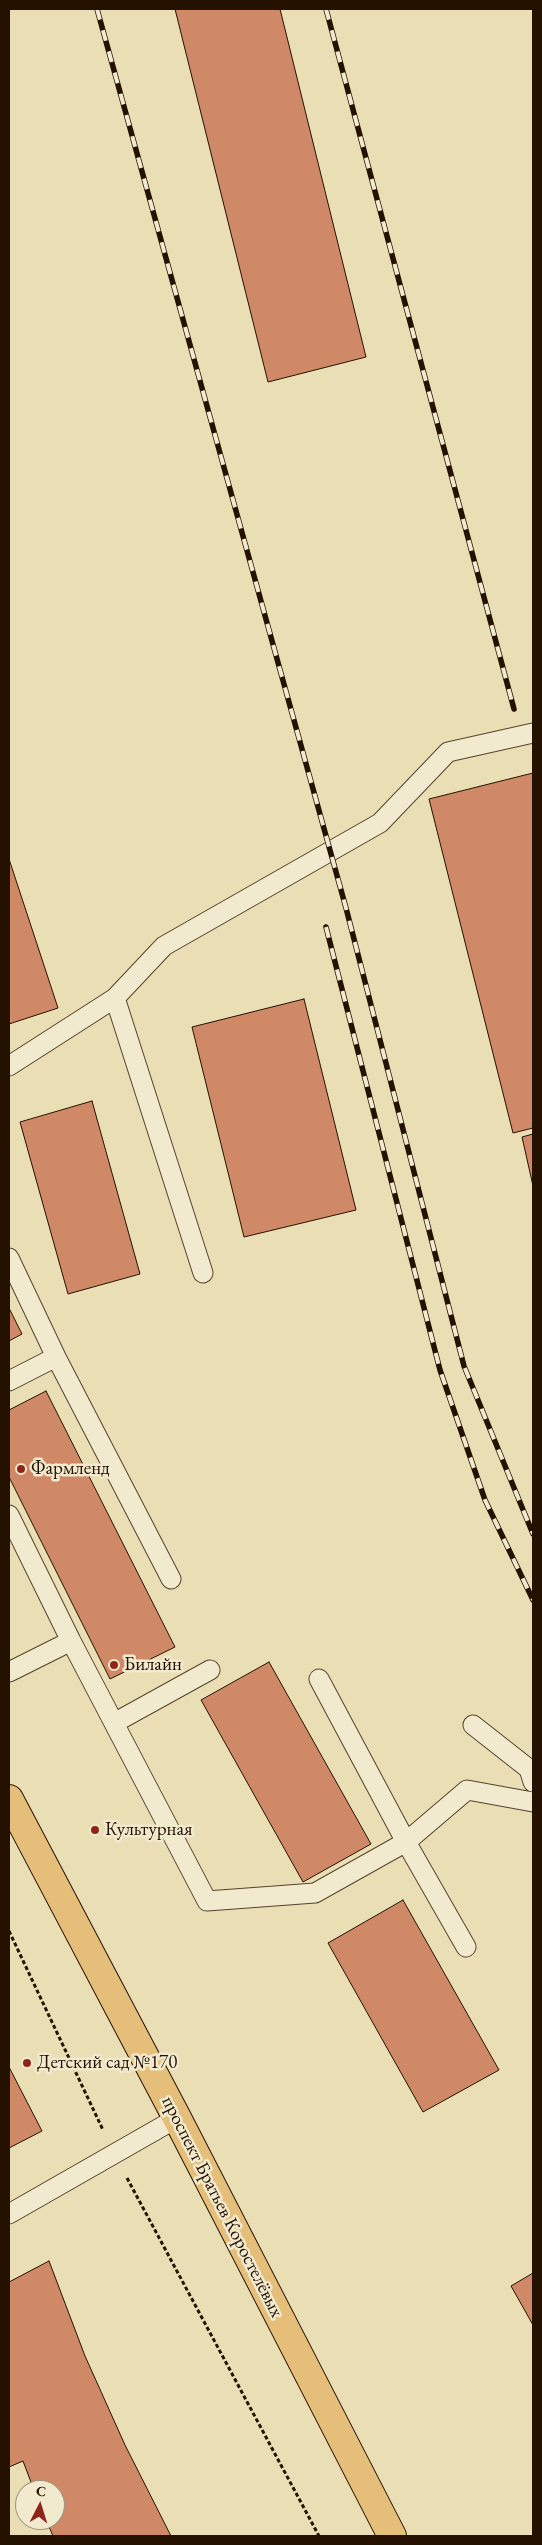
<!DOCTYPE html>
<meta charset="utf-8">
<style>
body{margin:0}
#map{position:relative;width:542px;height:2545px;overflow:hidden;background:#eadeb4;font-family:"EB Garamond",serif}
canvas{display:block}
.frame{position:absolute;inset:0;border:10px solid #251100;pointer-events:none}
.north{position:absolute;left:15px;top:2480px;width:50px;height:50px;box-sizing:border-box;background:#f1eace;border:1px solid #9f937c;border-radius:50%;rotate:5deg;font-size:14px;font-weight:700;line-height:20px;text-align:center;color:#251100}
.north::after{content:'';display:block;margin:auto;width:18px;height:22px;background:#8f2418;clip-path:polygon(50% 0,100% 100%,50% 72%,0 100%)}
</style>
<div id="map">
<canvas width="542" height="2545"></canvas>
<div class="frame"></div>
<div class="north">С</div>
</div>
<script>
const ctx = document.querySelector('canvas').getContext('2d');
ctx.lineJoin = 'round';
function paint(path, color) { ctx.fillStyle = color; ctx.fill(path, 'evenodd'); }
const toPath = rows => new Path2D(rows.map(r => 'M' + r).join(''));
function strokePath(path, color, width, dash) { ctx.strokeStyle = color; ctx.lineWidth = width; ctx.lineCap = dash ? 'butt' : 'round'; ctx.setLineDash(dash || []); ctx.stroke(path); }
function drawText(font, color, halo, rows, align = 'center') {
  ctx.font = font + ' "EB Garamond",serif'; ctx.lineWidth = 5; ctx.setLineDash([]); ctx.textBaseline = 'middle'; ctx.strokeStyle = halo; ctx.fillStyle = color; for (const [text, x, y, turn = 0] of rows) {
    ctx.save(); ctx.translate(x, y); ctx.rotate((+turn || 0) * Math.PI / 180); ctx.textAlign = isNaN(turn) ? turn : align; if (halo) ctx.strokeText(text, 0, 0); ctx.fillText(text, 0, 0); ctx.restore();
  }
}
const building = toPath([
 [175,9,280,9,366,357,268,382,175,9],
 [533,773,533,1128,513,1133,429,799,533,773],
 [9,859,58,1008,9,1024,9,859],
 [304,999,356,1210,244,1237,192,1027,304,999],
 [92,1101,140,1274,68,1294,20,1122,92,1101],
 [533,1134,533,1186,522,1137,533,1134],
 [9,1308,22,1334,9,1341,9,1308],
 [46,1391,175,1647,110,1679,9,1477,9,1410,46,1391],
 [269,1662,371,1844,303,1882,201,1700,269,1662],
 [403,1900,499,2070,423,2112,328,1943,403,1900],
 [9,2067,42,2131,9,2148,9,2067],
 [49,2261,85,2356,125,2445,171,2536,53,2536,46,2520,55,2520,55,2490,34,2490,23,2461,9,2467,9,2282,49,2261],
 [533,2273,533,2325,511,2286,533,2273]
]);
const path = toPath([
 [9,1931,103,2130],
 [127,2178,319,2536]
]);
const service = toPath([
 [115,998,203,1273],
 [9,1066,115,998,164,946,380,823,448,752,533,733],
 [9,1258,56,1357,9,1381],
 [56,1357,171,1579],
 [9,1515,71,1641,207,1901,315,1893,406,1842,467,1790,533,1802],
 [9,1672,71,1641],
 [319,1679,406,1842,466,1947],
 [114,1723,210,1670],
 [473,1725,529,1769,533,1782],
 [9,2214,177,2118]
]);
const primary = toPath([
 [9,1799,177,2118,392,2536]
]);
const rail = toPath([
 [97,9,346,908,464,1366,533,1534],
 [326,9,514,709],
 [326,927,440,1370,485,1500,533,1600]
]);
const markers = [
 [21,1469,5,"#8f2418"],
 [114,1665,5,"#8f2418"],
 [95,1830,5,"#8f2418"],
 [27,2063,5,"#8f2418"]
];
const poiNames = [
 ["Фармленд",31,1469],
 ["Билайн",124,1665],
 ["Культурная",105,1830],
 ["Детский сад №170",37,2063]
];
const streetNames = [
 ["проспект Братьев Коростелёвых",222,2207,63]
];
paint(building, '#cf8967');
strokePath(building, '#251100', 1);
strokePath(service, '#56442d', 21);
strokePath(primary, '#251100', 30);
strokePath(path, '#251100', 3, [4, 2.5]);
strokePath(service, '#f1eace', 19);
strokePath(primary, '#e5bf7a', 28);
strokePath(rail, '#251100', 5.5);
strokePath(rail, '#f1eace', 4, [11]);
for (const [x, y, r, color] of markers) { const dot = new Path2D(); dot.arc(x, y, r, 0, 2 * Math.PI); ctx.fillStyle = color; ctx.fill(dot); strokePath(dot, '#f1eace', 2); }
drawText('19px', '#251100', '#f1eace', poiNames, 'left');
drawText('19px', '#251100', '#f1eace', streetNames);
</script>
